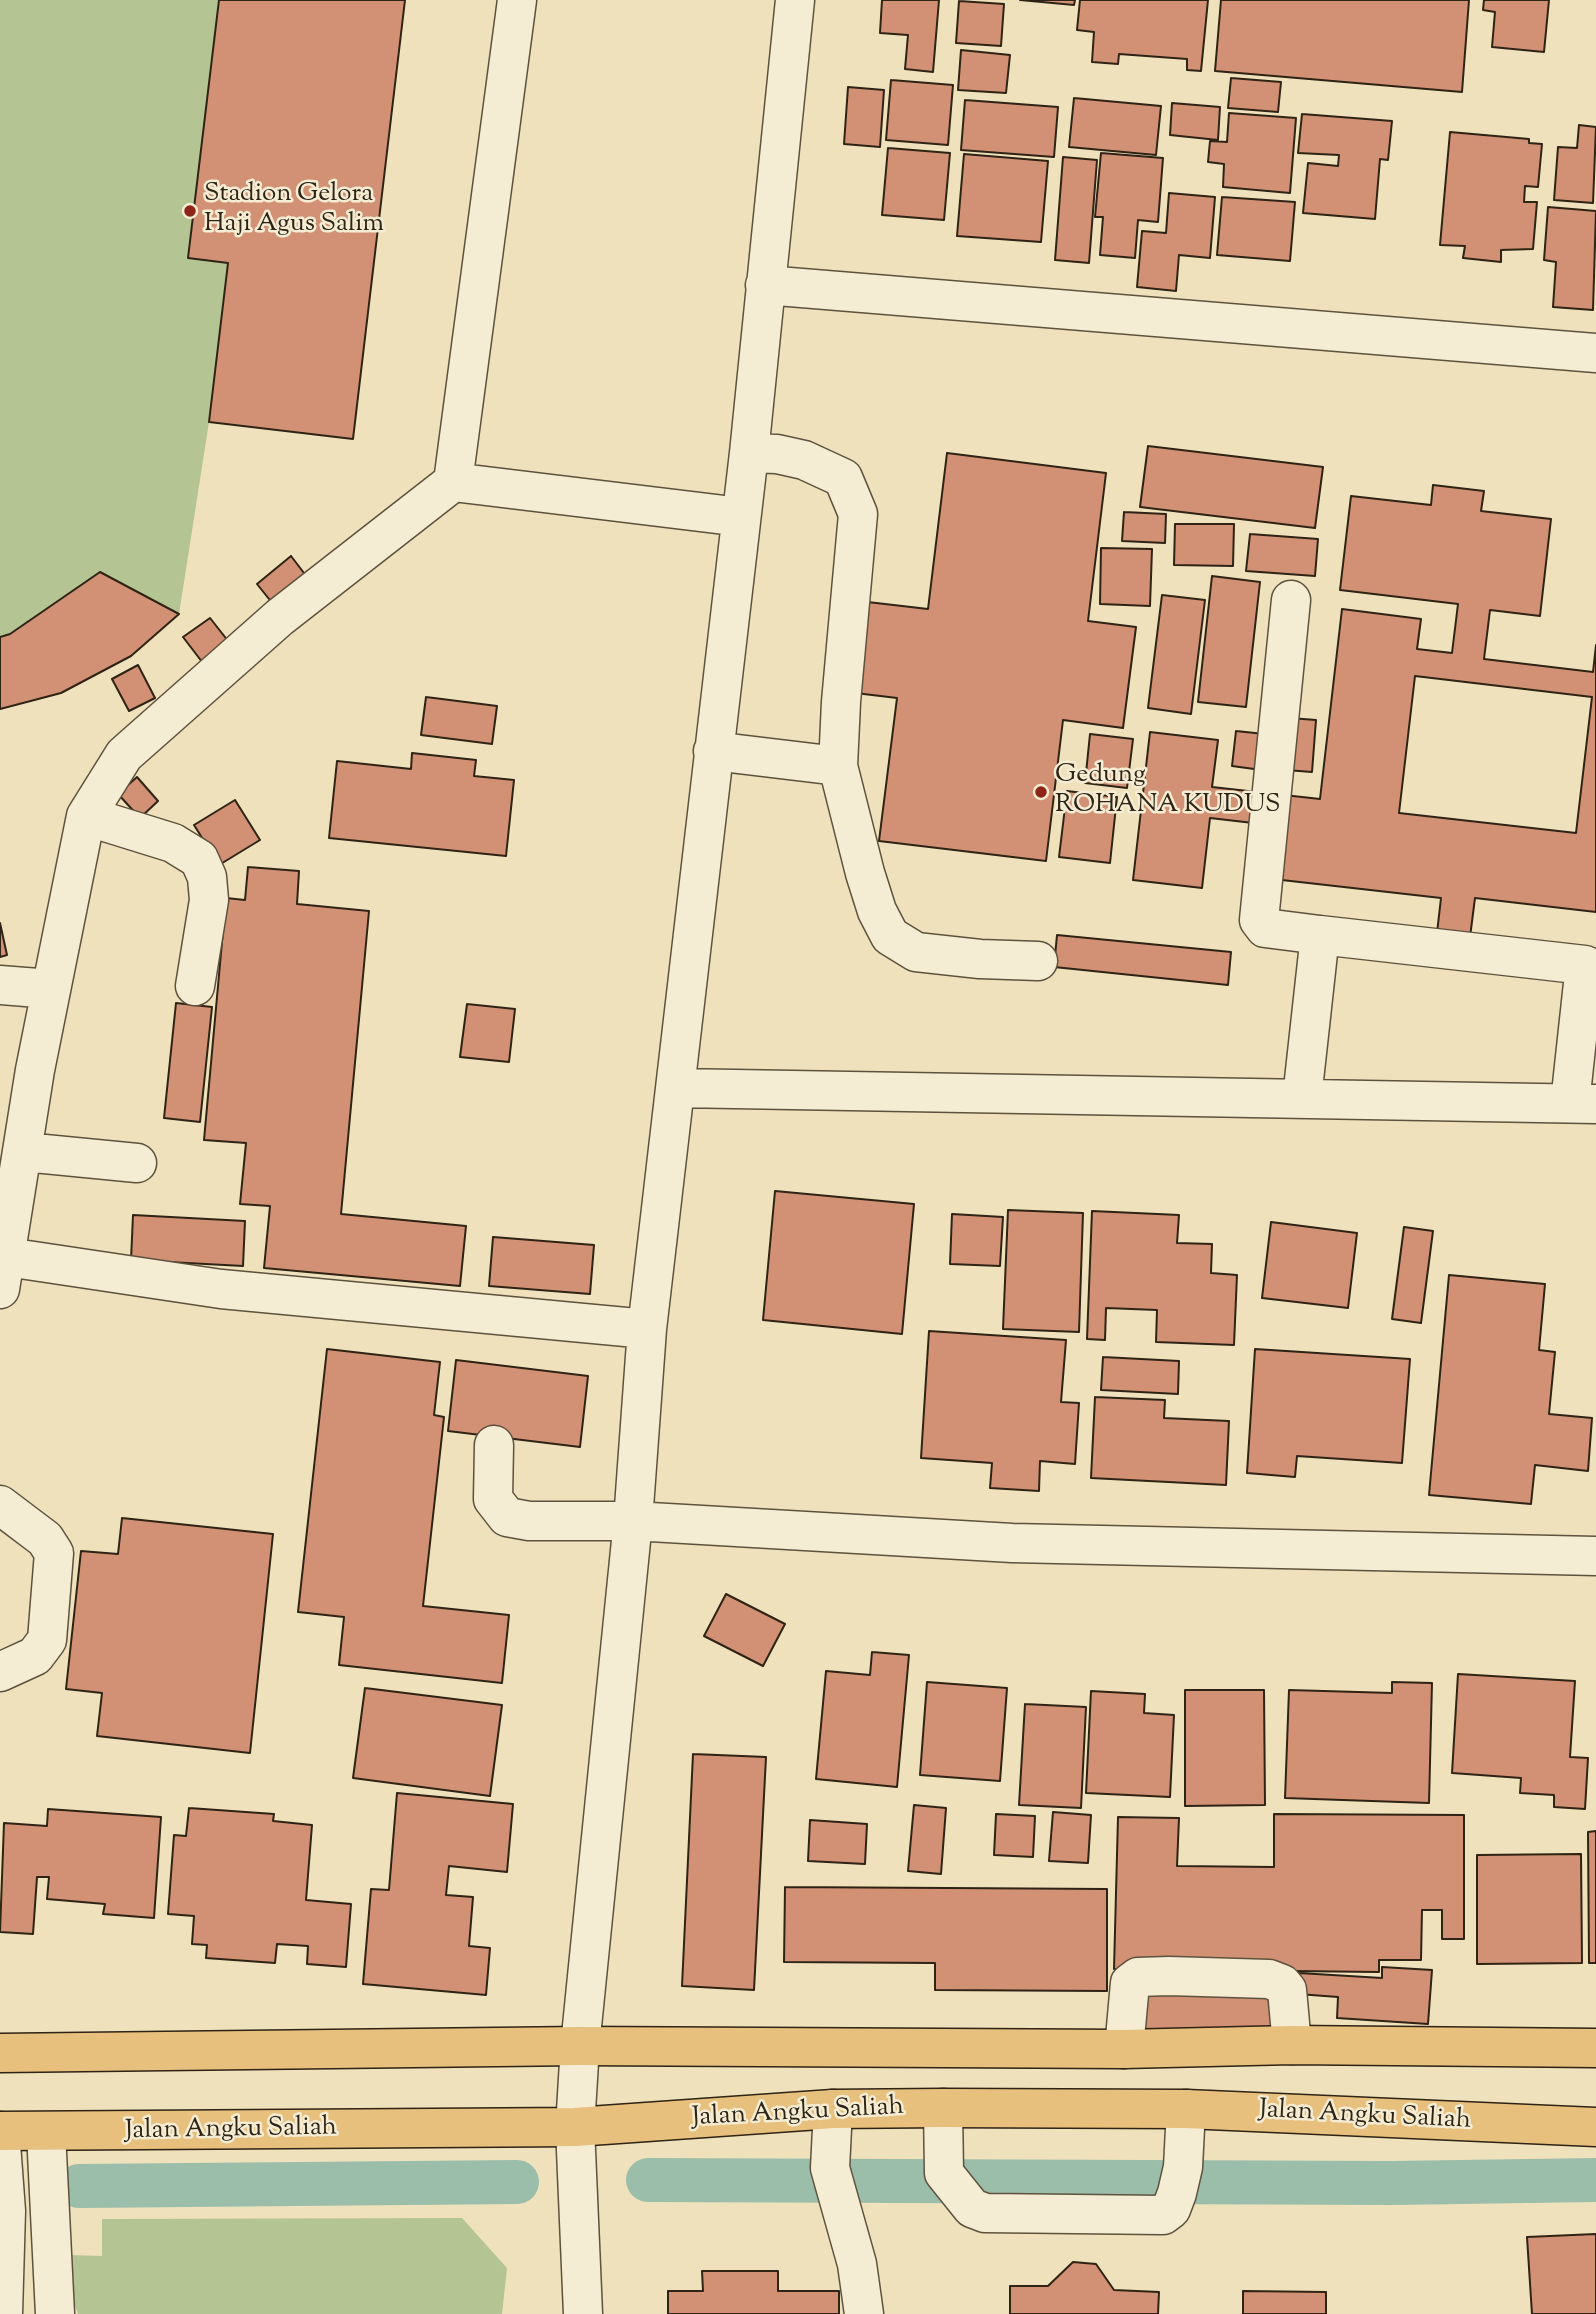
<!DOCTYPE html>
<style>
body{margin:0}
canvas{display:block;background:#eee1bb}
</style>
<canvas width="1596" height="2314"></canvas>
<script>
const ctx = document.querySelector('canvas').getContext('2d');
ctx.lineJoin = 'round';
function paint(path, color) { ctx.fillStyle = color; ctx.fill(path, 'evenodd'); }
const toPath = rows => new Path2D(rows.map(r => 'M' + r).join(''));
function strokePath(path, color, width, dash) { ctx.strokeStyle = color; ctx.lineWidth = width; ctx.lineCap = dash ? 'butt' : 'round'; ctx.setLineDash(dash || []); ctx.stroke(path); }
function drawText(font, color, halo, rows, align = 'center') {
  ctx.font = font + ' "Sorts Mill Goudy",serif'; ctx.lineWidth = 5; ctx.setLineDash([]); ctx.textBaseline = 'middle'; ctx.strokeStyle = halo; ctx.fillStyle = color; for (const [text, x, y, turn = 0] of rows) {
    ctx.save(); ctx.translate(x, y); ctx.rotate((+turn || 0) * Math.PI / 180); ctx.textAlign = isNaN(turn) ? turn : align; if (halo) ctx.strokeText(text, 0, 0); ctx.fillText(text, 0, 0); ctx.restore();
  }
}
const green = toPath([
 [0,0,405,0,353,439,209,422,179,614,131,656,61,693,0,709],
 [462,2218,507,2268,502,2314,78,2314,64,2277,68,2255,102,2256,102,2219]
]);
const canal = toPath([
 [648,2180,1392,2183,1596,2180],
 [79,2186,517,2182]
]);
const building = toPath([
 [219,0,405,0,353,439,209,422,228,263,188,258,219,0],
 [882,0,939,0,933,72,905,69,908,35,880,33,882,0],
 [1020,0,1075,0,1074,5,1020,0],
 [1080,0,1208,0,1201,71,1187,70,1187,59,1119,54,1118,64,1092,62,1094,32,1077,30,1080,0],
 [1221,0,1469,0,1462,92,1215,71,1221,0],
 [1484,0,1549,0,1544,52,1492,47,1495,12,1483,10,1484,0],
 [959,1,1004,4,1001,46,956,43,959,1],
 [961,50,1010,55,1006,93,958,90,961,50],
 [1231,78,1281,82,1278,112,1228,108,1231,78],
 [891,80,953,85,948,145,886,140,891,80],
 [848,87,884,90,880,147,844,144,848,87],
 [1074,98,1161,106,1156,155,1069,147,1074,98],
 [965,100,1058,107,1054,157,961,150,965,100],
 [1172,103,1220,107,1218,140,1170,135,1172,103],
 [1229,113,1296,118,1290,193,1223,187,1224,164,1208,162,1210,141,1227,142,1229,113],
 [1302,114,1392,121,1388,160,1380,159,1375,219,1303,213,1308,163,1338,166,1339,155,1298,153,1302,114],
 [1579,125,1596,127,1593,203,1554,200,1558,147,1577,148,1579,125],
 [1450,132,1529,139,1529,143,1542,144,1538,187,1525,186,1524,202,1537,202,1533,249,1501,250,1501,262,1463,258,1465,246,1440,245,1450,132],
 [888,148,950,153,944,220,882,215,888,148],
 [1101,153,1163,158,1158,222,1138,220,1135,258,1100,255,1103,217,1095,217,1101,153],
 [964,154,1048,161,1041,242,957,236,964,154],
 [1063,157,1097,160,1089,263,1055,260,1063,157],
 [1169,193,1215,197,1210,258,1179,255,1176,291,1137,287,1142,231,1166,233,1169,193],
 [1222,197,1295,202,1290,261,1217,255,1222,197],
 [1548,207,1596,211,1593,310,1553,307,1556,262,1544,260,1548,207],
 [1148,446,1323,467,1315,528,1140,507,1148,446],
 [947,453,1106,473,1088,621,1136,627,1123,728,1063,720,1046,861,879,841,897,698,847,692,859,601,928,609,947,453],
 [1433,485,1484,491,1481,511,1551,519,1540,616,1490,610,1484,659,1593,672,1596,645,1596,912,1475,898,1470,937,1437,933,1441,898,1273,879,1279,826,1210,818,1202,888,1133,880,1150,732,1218,740,1212,787,1320,799,1342,609,1421,619,1417,649,1452,653,1458,604,1340,590,1351,496,1431,505,1433,485],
 [1415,676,1592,697,1576,833,1399,813,1415,676],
 [1124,512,1166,514,1165,543,1122,541,1124,512],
 [1175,524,1234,524,1233,566,1174,565,1175,524],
 [1250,534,1318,539,1315,576,1246,571,1250,534],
 [1101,548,1152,549,1150,606,1100,604,1101,548],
 [291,556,307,577,273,604,257,584,291,556],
 [100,572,179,614,131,656,61,693,0,709,0,637,10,634,100,572],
 [1212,576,1260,582,1246,707,1198,702,1212,576],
 [1162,595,1205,600,1191,714,1148,708,1162,595],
 [210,618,236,651,209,671,183,637,210,618],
 [138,665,155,698,129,711,112,679,138,665],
 [426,697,497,706,492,744,421,735,426,697],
 [1290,718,1316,720,1312,772,1286,770,1290,718],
 [1236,731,1274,735,1269,771,1232,766,1236,731],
 [1090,734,1133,739,1127,788,1085,783,1090,734],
 [412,753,476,760,474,776,514,780,506,856,329,838,337,761,411,769,412,753],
 [137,777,158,801,140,818,118,794,137,777],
 [1067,791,1117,797,1110,863,1059,857,1067,791],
 [235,800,260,840,219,865,194,825,235,800],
 [248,867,299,871,297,904,369,911,341,1214,466,1226,460,1286,264,1268,270,1206,240,1204,246,1143,204,1140,226,898,245,900,248,867],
 [0,923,7,955,0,957,0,923],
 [1057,935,1231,952,1228,985,1054,967,1057,935],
 [176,1003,212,1007,200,1122,164,1118,176,1003],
 [467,1004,515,1009,509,1062,460,1057,467,1004],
 [775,1191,914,1204,902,1334,763,1320,775,1191],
 [1008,1210,1083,1213,1079,1332,1003,1329,1008,1210],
 [1092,1211,1179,1215,1177,1243,1212,1244,1211,1273,1237,1275,1234,1345,1156,1342,1157,1310,1106,1308,1105,1340,1087,1339,1092,1211],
 [952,1214,1003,1217,1000,1266,950,1264,952,1214],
 [133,1215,245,1221,243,1266,131,1260,133,1215],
 [1271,1222,1357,1233,1348,1308,1262,1298,1271,1222],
 [1404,1227,1433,1231,1421,1323,1392,1319,1404,1227],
 [493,1237,594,1245,590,1294,489,1286,493,1237],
 [1449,1275,1545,1284,1539,1350,1555,1352,1549,1414,1592,1418,1588,1471,1535,1465,1531,1504,1429,1495,1449,1275],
 [929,1331,1066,1340,1061,1402,1079,1403,1075,1464,1040,1461,1039,1491,990,1488,992,1463,921,1458,929,1331],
 [327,1349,440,1362,434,1415,444,1417,423,1606,509,1615,502,1683,339,1665,344,1617,298,1612,327,1349],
 [1255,1349,1410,1359,1402,1463,1297,1456,1295,1477,1247,1473,1255,1349],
 [1103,1357,1179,1361,1178,1394,1101,1390,1103,1357],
 [456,1360,588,1376,580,1447,448,1431,456,1360],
 [1095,1397,1165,1400,1164,1418,1229,1421,1226,1485,1091,1478,1095,1397],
 [122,1518,273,1534,250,1753,97,1736,102,1693,66,1689,81,1551,118,1554,122,1518],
 [726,1594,785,1624,763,1666,704,1636,726,1594],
 [872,1652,909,1655,897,1787,816,1779,826,1671,870,1675,872,1652],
 [1458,1674,1575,1681,1570,1757,1588,1758,1585,1809,1554,1807,1554,1795,1520,1793,1521,1778,1452,1773,1458,1674],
 [927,1682,1007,1688,1000,1781,920,1775,927,1682],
 [1392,1682,1432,1683,1429,1803,1285,1798,1289,1690,1392,1693,1392,1682],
 [365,1688,502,1705,490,1796,353,1778,365,1688],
 [1185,1690,1264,1690,1265,1805,1185,1806,1185,1690],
 [1091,1691,1145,1694,1144,1713,1174,1715,1170,1797,1086,1793,1091,1691],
 [1025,1704,1086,1707,1081,1808,1019,1805,1025,1704],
 [693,1754,766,1757,754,1990,682,1986,693,1754],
 [397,1793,513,1804,507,1872,449,1866,446,1895,473,1897,469,1946,490,1948,486,1995,363,1984,371,1889,389,1890,397,1793],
 [914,1805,946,1808,941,1874,908,1871,914,1805],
 [189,1808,274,1814,273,1821,312,1825,306,1900,351,1904,346,1967,307,1964,308,1946,277,1944,275,1963,206,1958,207,1945,192,1944,194,1916,168,1914,174,1835,186,1836,189,1808],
 [48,1809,161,1817,154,1918,103,1914,105,1904,47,1899,49,1877,37,1877,33,1934,0,1932,4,1823,47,1826,48,1809],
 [1053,1812,1091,1815,1088,1863,1049,1861,1053,1812],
 [996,1814,1035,1816,1033,1857,994,1855,996,1814],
 [1274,1814,1464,1815,1464,1939,1442,1939,1442,1910,1422,1910,1421,1960,1379,1960,1379,1972,1114,1969,1118,1817,1179,1818,1177,1866,1274,1867,1274,1814],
 [810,1820,867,1824,865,1864,808,1861,810,1820],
 [1596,1831,1596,1963,1589,1963,1588,1832,1596,1831],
 [1581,1854,1582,1963,1477,1964,1477,1855,1581,1854],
 [785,1887,1107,1889,1107,1991,935,1990,935,1963,784,1962,785,1887],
 [1382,1967,1432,1970,1428,2024,1337,2018,1338,1997,1298,1994,1299,1973,1382,1978,1382,1967],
 [1140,1983,1277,1992,1274,2039,1137,2031,1140,1983],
 [1596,2234,1596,2314,1532,2314,1527,2237,1596,2234],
 [1073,2262,1096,2264,1114,2290,1159,2292,1158,2314,1010,2314,1010,2286,1048,2286,1073,2262],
 [702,2271,778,2271,778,2291,839,2291,839,2314,668,2314,668,2291,703,2291,702,2271],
 [1243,2291,1326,2292,1326,2314,1243,2314,1243,2291]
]);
const minor = toPath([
 [765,285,1596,353],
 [453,482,741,517],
 [1291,600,1259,920,1265,928,1320,935],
 [713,751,838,766,841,702,858,514,843,478,804,460,777,454,749,453],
 [838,766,865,873,877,911,890,936,916,952,980,959,1038,961],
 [86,816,173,843,199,859,207,877,209,900,195,986],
 [0,985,51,989],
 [677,1088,1596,1104],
 [1302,1098,1320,935,1585,965,1570,1103],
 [24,1152,137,1163],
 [7,1257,221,1289,647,1329],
 [0,1289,35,1070,86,816,124,755,280,617,453,482,517,0],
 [494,1445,493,1499,507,1517,529,1521,633,1521,1012,1543,1596,1556],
 [0,1505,45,1539,54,1553,47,1640,35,1656,0,1672],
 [1124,2049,1130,1983,1138,1977,1169,1976,1269,1979,1282,1984,1287,1990,1292,2045],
 [943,2108,944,2173,972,2208,985,2213,1163,2215,1171,2209,1177,2193,1183,2167,1186,2109],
 [833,2109,830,2168,857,2264,864,2314],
 [0,2131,6,2211,3,2314],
 [46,2133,55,2314],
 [583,2314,575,2127,580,2046,633,1521,647,1329,749,453,795,0]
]);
const major = toPath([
 [0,2053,580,2046,1124,2049,1292,2045,1596,2048],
 [0,2131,575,2127,833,2109,943,2108,1186,2109,1596,2127]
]);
const markers = [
 [190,211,7,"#8f2418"],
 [1041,792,7,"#8f2418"]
];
const poiNames = [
 ["Stadion Gelora",204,196],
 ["Haji Agus Salim",204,226],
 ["Gedung",1055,777],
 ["ROHANA KUDUS",1055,807]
];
const streetNames = [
 ["Jalan Angku Saliah",798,2114,-3],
 ["Jalan Angku Saliah",1365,2117,3],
 ["Jalan Angku Saliah",231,2131,-1]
];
paint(green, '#b4c493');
strokePath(canal, '#9bbeab', 44);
paint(building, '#d29174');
strokePath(building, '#2e2315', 2);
strokePath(minor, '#5e523e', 41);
strokePath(major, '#2e2315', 41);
strokePath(minor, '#f4ecd3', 38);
strokePath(major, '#e7c07e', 38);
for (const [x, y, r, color] of markers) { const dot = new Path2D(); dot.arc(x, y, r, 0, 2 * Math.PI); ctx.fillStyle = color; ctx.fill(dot); strokePath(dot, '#f4ecd3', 2.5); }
drawText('26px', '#2e2315', '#f4ecd3', poiNames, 'left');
drawText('26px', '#2e2315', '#f4ecd3', streetNames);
</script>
